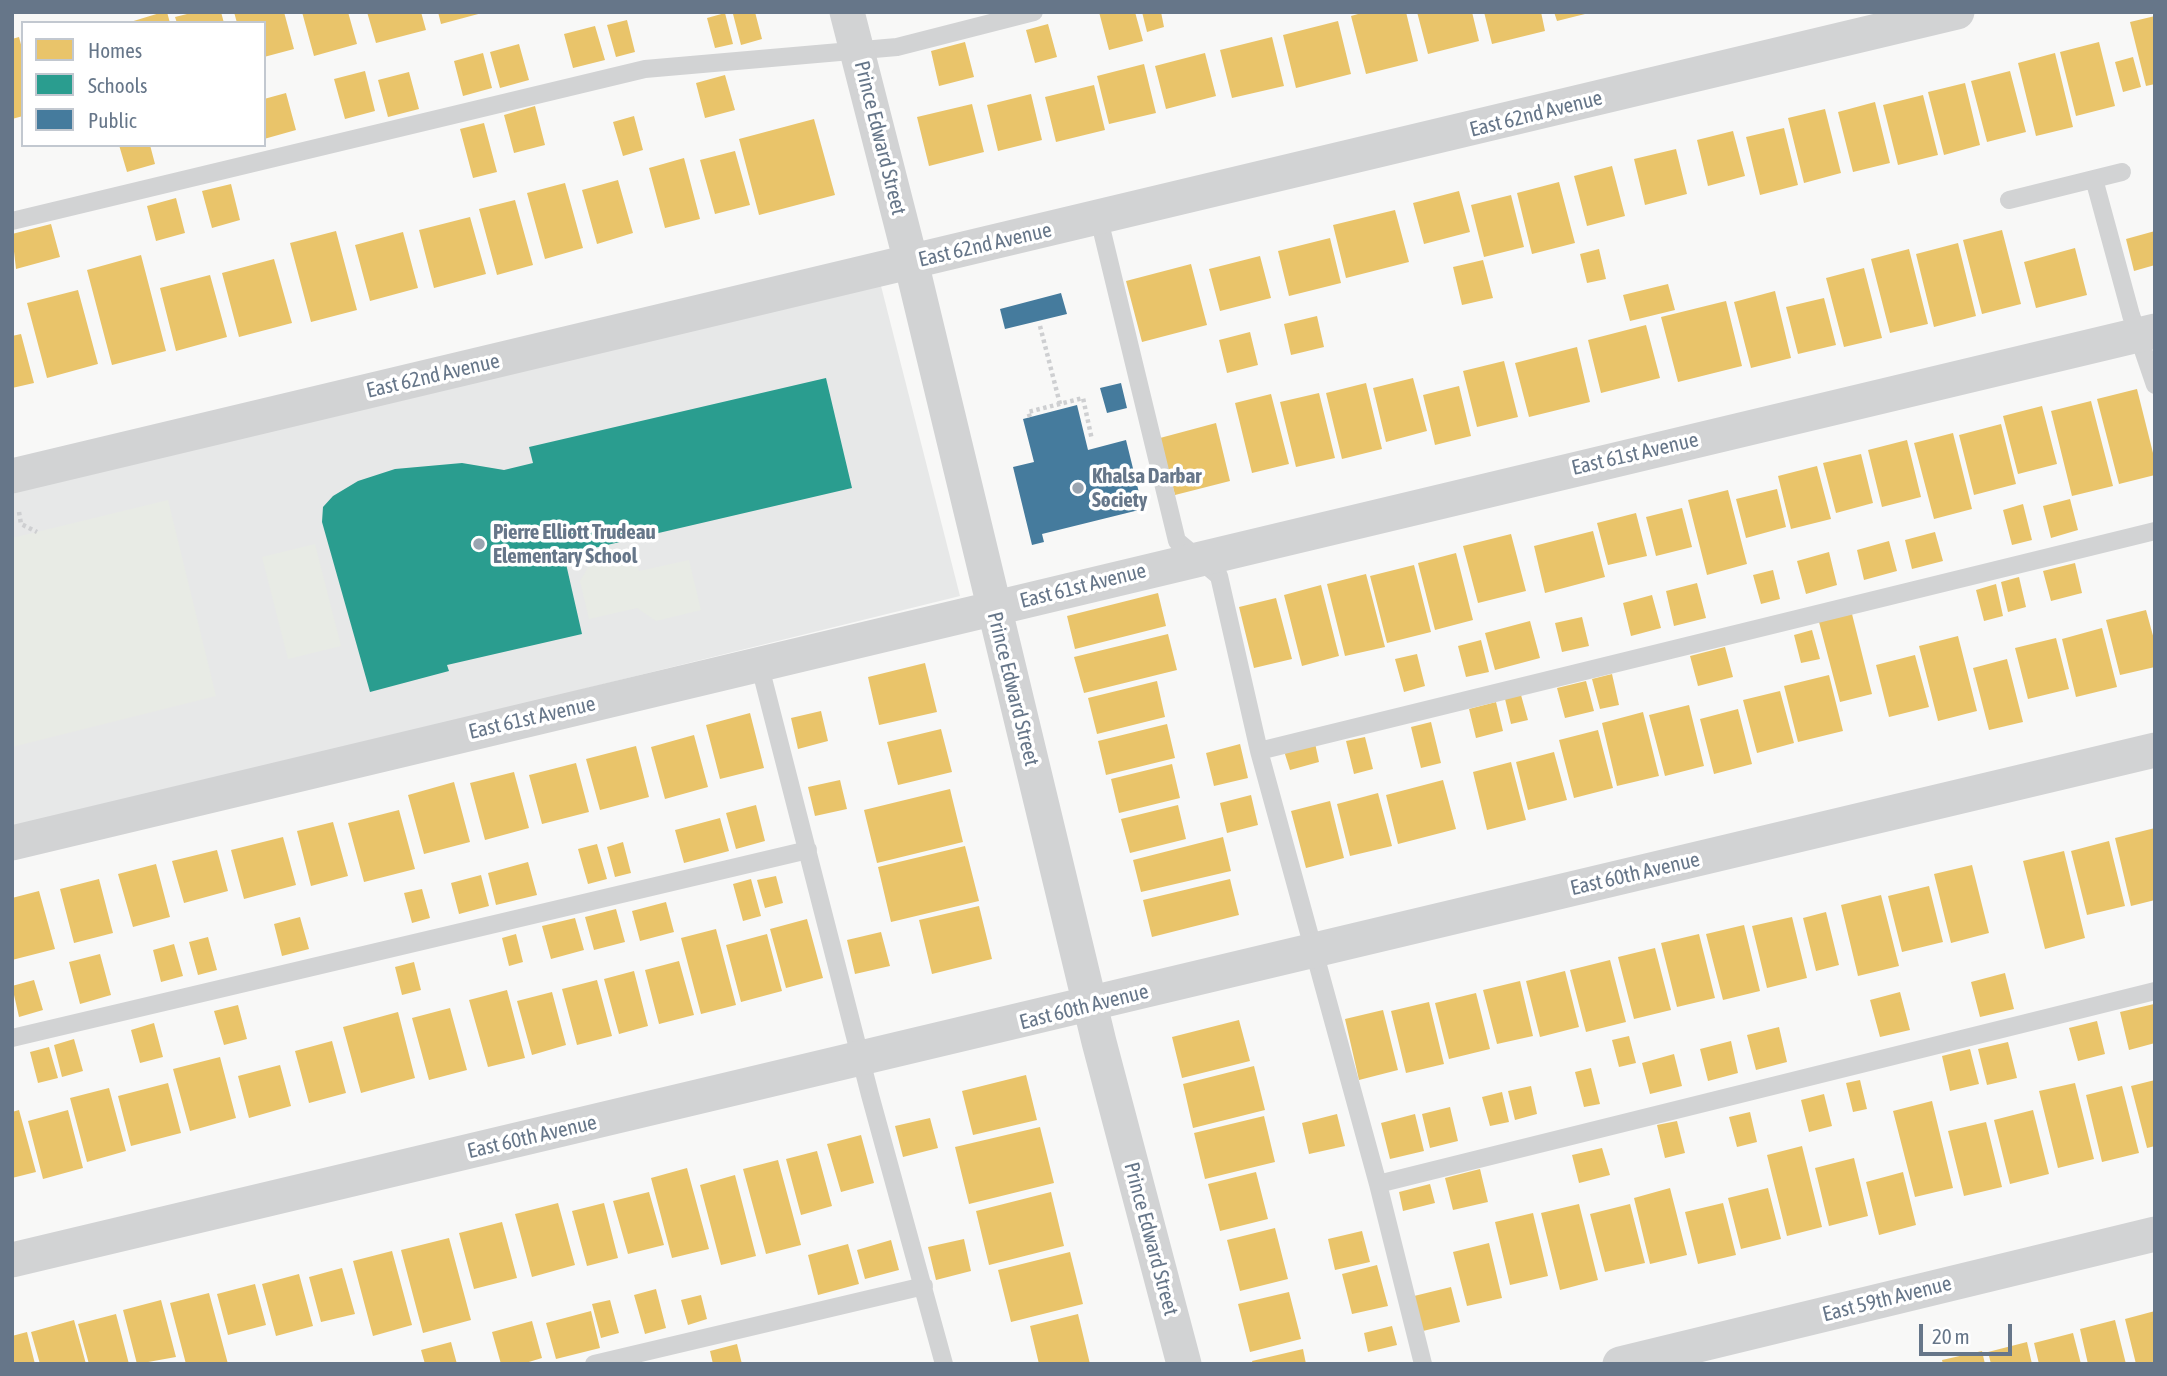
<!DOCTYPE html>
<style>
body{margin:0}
#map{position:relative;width:2167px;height:1376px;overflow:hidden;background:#f8f8f7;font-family:"Asap Condensed",sans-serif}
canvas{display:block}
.frame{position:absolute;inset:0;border:14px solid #667689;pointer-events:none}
.legend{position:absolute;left:21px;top:21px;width:245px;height:126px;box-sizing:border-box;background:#fff;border:2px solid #c2c8d0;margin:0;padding:9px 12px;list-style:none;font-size:21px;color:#667689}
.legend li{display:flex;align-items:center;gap:14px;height:35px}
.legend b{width:35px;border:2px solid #c2c8d0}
.scale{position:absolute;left:1919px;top:1324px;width:93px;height:32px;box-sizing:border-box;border:4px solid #667689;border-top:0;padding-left:9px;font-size:21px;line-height:24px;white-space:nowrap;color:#667689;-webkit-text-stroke:5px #fff;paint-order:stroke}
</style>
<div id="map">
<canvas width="2167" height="1376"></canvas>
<div class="frame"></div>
<ul class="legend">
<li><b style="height:19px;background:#e9c46a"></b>Homes</li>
<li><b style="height:19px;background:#2a9d8f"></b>Schools</li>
<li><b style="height:19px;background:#457b9d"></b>Public</li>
</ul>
<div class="scale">20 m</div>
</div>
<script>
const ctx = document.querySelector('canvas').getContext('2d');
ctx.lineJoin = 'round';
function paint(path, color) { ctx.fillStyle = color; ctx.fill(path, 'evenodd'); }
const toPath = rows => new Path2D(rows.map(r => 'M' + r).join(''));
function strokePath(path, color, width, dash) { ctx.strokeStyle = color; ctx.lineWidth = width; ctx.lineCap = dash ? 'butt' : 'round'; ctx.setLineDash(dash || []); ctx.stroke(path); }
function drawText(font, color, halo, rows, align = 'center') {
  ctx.font = font + ' "Asap Condensed",sans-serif'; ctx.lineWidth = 7; ctx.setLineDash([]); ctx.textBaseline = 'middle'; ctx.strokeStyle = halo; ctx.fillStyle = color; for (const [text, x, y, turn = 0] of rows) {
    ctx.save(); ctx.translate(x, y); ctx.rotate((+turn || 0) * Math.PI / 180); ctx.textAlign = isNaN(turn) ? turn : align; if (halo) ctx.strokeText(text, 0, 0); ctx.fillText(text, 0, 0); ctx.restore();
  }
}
const built = toPath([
 [880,282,960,596,12,830,12,491]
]);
const green = toPath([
 [168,500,216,696,12,747,12,538],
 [315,544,341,646,288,659,262,557],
 [634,553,639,571,689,560,701,610,656,621,637,608,589,619,580,581,590,564]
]);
const homes = toPath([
 [163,12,167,12,170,23,127,23],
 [195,12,221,12,224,23,177,23,175,17],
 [234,12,284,12,294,49,264,57,264,23,237,23],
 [302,12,348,12,357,44,314,56],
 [367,12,421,12,426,30,376,43],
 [438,12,482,12,482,13,441,24],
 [755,12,762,39,741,45,733,14],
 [1099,12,1135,12,1143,41,1109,50],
 [1142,12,1161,12,1164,27,1147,32],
 [1365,12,1406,12,1418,61,1366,74,1351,16],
 [1417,12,1472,12,1479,41,1428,54],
 [1484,12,1541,12,1545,31,1492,44],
 [1554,12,1588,12,1589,13,1557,21],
 [725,13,733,44,715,48,707,18],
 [2155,16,2155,84,2146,86,2130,22],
 [627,20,635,52,616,57,607,25],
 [1338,21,1351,74,1296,88,1283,35],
 [1048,24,1057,57,1035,63,1026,30],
 [595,26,605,60,573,68,564,34],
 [19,37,23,52,23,116,12,119,12,39],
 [1272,37,1284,86,1232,98,1220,50],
 [965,42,974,77,939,86,931,51],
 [2099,42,2115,106,2076,116,2060,52],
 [519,44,529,80,500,88,490,52],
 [483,53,492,88,463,96,454,61],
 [1205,53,1216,96,1166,109,1155,66],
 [2055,53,2073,127,2036,136,2018,63],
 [2133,57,2141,87,2123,92,2115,62],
 [1144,64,1156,113,1109,124,1097,76],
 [365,71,375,111,345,119,334,79],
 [2010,71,2026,132,1987,142,1971,81],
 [409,72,419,109,388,117,378,80],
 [725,75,735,110,705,118,696,83],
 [1965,83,1980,145,1944,155,1928,92],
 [1094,85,1105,130,1056,142,1045,97],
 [286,93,296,130,264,139,264,99],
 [1031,94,1042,140,998,151,987,105],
 [1923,95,1938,155,1898,165,1883,105],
 [1875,102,1890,163,1853,172,1838,112],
 [972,104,984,152,929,166,917,117],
 [535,106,545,145,514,153,504,115],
 [1825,109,1841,173,1804,183,1788,118],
 [634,116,643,150,623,156,613,122],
 [814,119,835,195,759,215,739,139],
 [484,123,497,172,473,178,460,129],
 [1784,128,1798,185,1760,195,1746,137],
 [1733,131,1745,176,1708,186,1697,140],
 [119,145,150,145,155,164,127,172],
 [1676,149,1687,194,1645,205,1634,159],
 [735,151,750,205,715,214,700,160],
 [684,158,700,219,665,228,649,168],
 [1612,166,1625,216,1587,226,1574,176],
 [618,180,633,233,597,244,582,190],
 [1559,182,1575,243,1532,254,1517,193],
 [565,183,583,248,545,259,527,193],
 [231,184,240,220,212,228,202,191],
 [1459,191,1470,232,1424,244,1413,203],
 [1511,195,1524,247,1484,257,1471,205],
 [176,198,185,233,156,241,147,206],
 [515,200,533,265,497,275,479,209],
 [1395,210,1409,262,1346,278,1333,225],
 [470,217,486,274,434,288,419,230],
 [51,224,60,257,16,269,12,234],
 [2002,230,2021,304,1982,314,1963,240],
 [336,231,357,310,311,322,290,243],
 [2155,231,2155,265,2134,271,2126,239],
 [403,232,418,288,370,301,355,245],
 [1330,238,1341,283,1289,296,1278,251],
 [1958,243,1976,316,1934,327,1916,254],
 [2075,248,2087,295,2036,308,2024,262],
 [1599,249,1606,279,1587,283,1580,254],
 [1909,249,1928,324,1890,333,1871,259],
 [141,255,166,351,112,365,87,270],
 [1260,256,1271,298,1220,311,1209,269],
 [274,259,292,323,239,337,222,273],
 [1483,260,1493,298,1462,305,1453,267],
 [1191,264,1207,325,1142,342,1126,281],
 [1864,268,1882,338,1844,347,1826,278],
 [210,275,227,337,176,351,160,288],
 [1668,284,1675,310,1630,321,1623,295],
 [78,290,98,364,47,378,27,303],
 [1775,291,1791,358,1751,368,1734,302],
 [1824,298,1836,345,1798,354,1786,307],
 [1726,301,1742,366,1678,382,1661,317],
 [1317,316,1324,347,1291,355,1284,324],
 [1646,325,1660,378,1601,393,1588,340],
 [1250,332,1258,365,1227,373,1219,340],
 [21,334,34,383,12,388,12,336],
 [1577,347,1590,402,1529,417,1515,363],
 [1504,361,1518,417,1477,427,1463,371],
 [1413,378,1427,431,1386,442,1373,388],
 [1366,383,1382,449,1342,459,1326,393],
 [1459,386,1471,436,1435,445,1423,395],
 [2137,389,2155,461,2155,475,2119,484,2097,399],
 [1319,393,1335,458,1296,467,1280,402],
 [1271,394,1289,464,1252,473,1235,403],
 [2091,401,2113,486,2072,496,2051,411],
 [2042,406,2057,464,2018,474,2003,416],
 [1216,423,1230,481,1175,495,1160,438],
 [2001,424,2016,484,1974,495,1959,435],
 [1953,433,1972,509,1934,519,1914,443],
 [1907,440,1921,497,1882,507,1868,450],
 [1861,454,1873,503,1836,513,1823,463],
 [1817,466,1831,519,1791,529,1778,476],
 [1777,489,1786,527,1746,538,1736,499],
 [1728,490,1747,564,1707,575,1688,500],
 [2070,499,2078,530,2051,538,2043,506],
 [2023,504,2032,540,2012,545,2003,510],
 [1682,508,1692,547,1656,556,1646,517],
 [1636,513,1647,556,1608,565,1597,523],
 [1593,531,1605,577,1545,593,1534,546],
 [1935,532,1943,561,1912,569,1905,540],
 [1511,534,1526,591,1478,603,1463,546],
 [1889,541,1897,571,1864,580,1857,550],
 [1829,552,1837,585,1806,594,1797,561],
 [1456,553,1473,620,1435,630,1418,563],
 [2075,563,2082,593,2051,601,2043,571],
 [1414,565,1431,632,1387,643,1370,576],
 [1773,570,1780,599,1761,604,1753,575],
 [1366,574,1385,647,1345,656,1327,584],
 [2019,577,2026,607,2008,612,2001,582],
 [1697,583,1706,618,1674,626,1666,591],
 [1996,584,2003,616,1984,621,1976,590],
 [1321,585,1339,656,1302,666,1284,595],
 [1158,593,1166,626,1075,649,1067,616],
 [1652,595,1661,628,1631,636,1623,603],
 [1276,598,1292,659,1254,668,1239,607],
 [2146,610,2155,643,2155,667,2120,675,2106,620],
 [1852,614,1872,694,1840,702,1819,622],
 [1582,617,1589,646,1562,652,1555,623],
 [1530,621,1540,658,1495,670,1485,633],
 [2102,628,2117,687,2076,697,2062,639],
 [1812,630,1820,659,1801,663,1794,635],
 [1168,634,1177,670,1084,693,1074,657],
 [1958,636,1977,711,1938,721,1919,646],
 [2056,638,2069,689,2028,699,2015,648],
 [1481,640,1489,672,1466,677,1458,646],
 [1725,647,1733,677,1698,686,1690,656],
 [1417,654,1425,686,1404,692,1395,659],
 [1915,655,1929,707,1889,717,1876,665],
 [2007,659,2023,722,1989,730,1973,668],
 [925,663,937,712,879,725,868,677],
 [1612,674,1619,705,1600,709,1592,679],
 [1829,675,1843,731,1798,742,1784,686],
 [1157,681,1165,717,1097,734,1088,698],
 [1586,681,1594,711,1565,718,1557,688],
 [1780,691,1794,743,1757,753,1743,700],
 [1521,695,1528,720,1511,724,1505,699],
 [1496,702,1503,731,1476,738,1469,709],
 [1689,705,1704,766,1665,776,1649,715],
 [1738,709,1752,764,1714,774,1700,719],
 [821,711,828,741,798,749,791,718],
 [1643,712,1659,776,1617,786,1602,723],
 [750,713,764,768,720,779,706,725],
 [1431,722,1441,763,1421,768,1411,727],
 [1167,724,1175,758,1106,775,1098,741],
 [941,729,952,772,898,785,887,742],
 [1598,730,1613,788,1574,798,1559,740],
 [694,735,708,787,665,799,651,747],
 [1365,737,1373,769,1354,774,1346,741],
 [1315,743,1319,762,1290,770,1284,751],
 [1240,744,1248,778,1214,786,1206,753],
 [636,746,649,797,600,810,586,759],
 [1554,752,1567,800,1528,810,1516,762],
 [1511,762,1526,820,1487,830,1473,772],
 [576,763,589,812,542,824,529,775],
 [1172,764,1180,798,1119,813,1111,779],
 [514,772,529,828,485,840,470,783],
 [840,780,847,809,815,816,808,787],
 [1443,780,1456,829,1398,844,1386,795],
 [454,782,470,842,424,854,408,795],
 [950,789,963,842,877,863,864,810],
 [1378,793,1392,846,1350,856,1337,804],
 [1251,795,1258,825,1227,833,1220,803],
 [1330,801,1344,858,1306,868,1291,811],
 [756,805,765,841,736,849,726,813],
 [1178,805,1186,839,1130,853,1121,819],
 [399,810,415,869,364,882,348,823],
 [720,818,729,851,684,863,675,830],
 [333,822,348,876,311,886,297,831],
 [2155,828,2155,900,2131,906,2115,838],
 [283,837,296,885,244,899,231,850],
 [1223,837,1231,871,1141,892,1133,860],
 [2109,841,2125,906,2087,915,2071,851],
 [623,842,631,873,615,877,607,847],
 [597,844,607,879,588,884,578,849],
 [965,846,979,901,891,922,878,867],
 [217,850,228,891,184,903,172,861],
 [2064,851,2085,938,2045,949,2023,861],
 [528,862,537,895,496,905,488,873],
 [156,864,170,917,133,927,118,874],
 [1972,865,1989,933,1951,943,1934,874],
 [481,875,489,906,459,914,451,883],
 [776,876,783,903,765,908,757,880],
 [99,879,113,933,74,943,60,889],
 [751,879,761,916,743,921,733,884],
 [1230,879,1239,915,1152,937,1143,900],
 [1929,886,1943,942,1902,952,1888,896],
 [422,889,430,918,412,923,404,893],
 [39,891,55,949,12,960,12,898],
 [1881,895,1899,966,1858,976,1841,905],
 [666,902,674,932,640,941,632,911],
 [979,906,992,959,932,974,919,920],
 [616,909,625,942,594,950,585,917],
 [1826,912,1839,965,1816,971,1803,918],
 [300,917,309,949,282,956,274,924],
 [1792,917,1807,978,1767,988,1752,926],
 [575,918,584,950,551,959,542,926],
 [807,919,823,978,786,988,770,929],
 [1744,925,1760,991,1723,1000,1706,934],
 [716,929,736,1005,701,1014,681,938],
 [881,932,890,966,855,974,847,940],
 [516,934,523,962,509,966,502,938],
 [767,934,782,991,741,1002,726,945],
 [1699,934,1715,998,1677,1007,1661,943],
 [208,937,217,970,198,975,189,942],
 [174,944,183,976,161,982,153,950],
 [1655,948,1671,1010,1634,1019,1618,957],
 [100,954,111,995,80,1004,69,962],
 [1610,960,1626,1022,1586,1032,1570,970],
 [679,961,694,1015,659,1024,645,970],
 [414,962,421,990,402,995,395,967],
 [634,971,648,1026,619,1034,604,979],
 [1565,971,1579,1027,1540,1037,1526,981],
 [2005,973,2014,1009,1980,1017,1971,982],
 [34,980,43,1010,19,1017,12,986],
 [597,980,612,1036,577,1045,562,989],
 [1520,981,1533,1036,1497,1044,1483,990],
 [507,990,525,1058,488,1067,469,1000],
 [552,992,566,1045,532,1055,517,1001],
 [1900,992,1910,1030,1880,1037,1870,1000],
 [1476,993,1490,1049,1449,1059,1435,1003],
 [1429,1002,1444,1064,1406,1073,1391,1011],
 [2154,1004,2155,1043,2129,1050,2120,1012],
 [238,1005,247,1039,224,1045,214,1011],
 [450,1008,467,1070,429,1080,412,1018],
 [1383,1010,1398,1070,1359,1080,1345,1019],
 [398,1012,415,1078,361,1093,343,1027],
 [1239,1020,1250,1061,1182,1078,1172,1037],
 [2097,1021,2105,1054,2078,1061,2069,1028],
 [154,1023,163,1057,140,1063,131,1030],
 [1779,1027,1787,1062,1756,1070,1747,1035],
 [1629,1036,1636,1063,1619,1067,1612,1040],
 [74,1039,83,1071,62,1077,54,1045],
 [332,1041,346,1093,309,1103,295,1051],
 [1731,1041,1738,1073,1708,1081,1700,1049],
 [2008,1042,2017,1078,1987,1085,1978,1049],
 [49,1047,58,1078,38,1083,30,1052],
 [1970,1049,1979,1084,1950,1091,1942,1056],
 [1674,1054,1682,1086,1650,1094,1642,1063],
 [220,1057,236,1118,190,1131,173,1069],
 [280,1065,291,1106,249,1118,238,1076],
 [1254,1066,1265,1110,1193,1128,1183,1084],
 [1591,1068,1600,1104,1584,1107,1575,1072],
 [1026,1075,1037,1120,973,1135,962,1091],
 [1860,1080,1867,1109,1853,1112,1846,1083],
 [2155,1080,2155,1146,2147,1148,2131,1086],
 [168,1083,181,1133,131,1146,118,1096],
 [2075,1083,2094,1159,2058,1168,2039,1091],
 [1531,1086,1537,1114,1515,1120,1508,1091],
 [2122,1086,2139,1153,2102,1162,2086,1095],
 [109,1088,126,1151,87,1162,70,1098],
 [1502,1092,1509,1122,1490,1126,1482,1097],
 [1824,1094,1832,1126,1809,1132,1801,1100],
 [1932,1101,1953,1188,1915,1197,1893,1111],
 [1450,1107,1458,1141,1430,1148,1422,1114],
 [19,1110,36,1172,12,1178,12,1112],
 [68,1110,83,1168,43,1179,28,1121],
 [2033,1110,2049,1174,2010,1184,1994,1120],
 [1750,1112,1757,1142,1737,1147,1729,1117],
 [1337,1114,1345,1146,1309,1154,1302,1123],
 [1415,1114,1424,1151,1390,1159,1381,1123],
 [1264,1116,1275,1162,1205,1179,1194,1133],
 [930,1118,938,1148,903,1157,895,1126],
 [1677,1121,1685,1153,1665,1158,1657,1125],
 [1986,1122,2002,1187,1964,1196,1948,1131],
 [1040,1127,1054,1183,969,1204,955,1147],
 [861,1135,874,1183,841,1192,827,1144],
 [1802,1146,1822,1227,1787,1236,1767,1155],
 [1602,1148,1610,1175,1579,1183,1572,1155],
 [817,1151,832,1206,801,1215,786,1159],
 [1854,1158,1868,1216,1829,1226,1815,1168],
 [778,1160,801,1245,766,1254,743,1169],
 [687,1168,709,1249,672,1258,651,1178],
 [1480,1169,1488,1202,1453,1210,1445,1178],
 [1256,1172,1268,1219,1220,1231,1208,1184],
 [1903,1172,1916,1225,1879,1235,1866,1182],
 [735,1175,756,1256,721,1265,700,1185],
 [1430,1184,1435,1203,1403,1211,1399,1192],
 [1670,1188,1687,1255,1650,1264,1634,1198],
 [1768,1188,1781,1239,1741,1249,1728,1198],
 [649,1192,664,1245,628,1254,613,1201],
 [1051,1192,1064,1246,989,1265,976,1211],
 [558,1203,575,1265,532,1277,515,1214],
 [604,1203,618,1258,587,1266,572,1211],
 [1723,1203,1736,1255,1698,1264,1685,1212],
 [1579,1204,1598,1280,1560,1290,1541,1213],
 [1630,1204,1645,1263,1605,1272,1590,1214],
 [1533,1213,1548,1276,1510,1285,1495,1222],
 [502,1222,517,1278,474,1289,459,1233],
 [1275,1228,1288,1279,1240,1291,1227,1240],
 [1362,1231,1370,1262,1335,1270,1328,1239],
 [449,1238,471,1320,423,1333,401,1250],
 [964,1239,971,1271,936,1280,928,1247],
 [891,1240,899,1270,865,1279,857,1250],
 [1489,1243,1502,1298,1467,1306,1453,1252],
 [848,1244,859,1284,818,1295,808,1255],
 [392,1251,412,1325,373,1336,353,1261],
 [1070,1252,1083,1304,1011,1322,998,1270],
 [1377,1265,1388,1306,1352,1314,1342,1274],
 [342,1268,355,1314,321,1322,309,1277],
 [299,1274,313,1326,276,1336,262,1284],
 [255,1284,266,1325,228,1335,217,1294],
 [1451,1287,1460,1322,1423,1331,1414,1296],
 [656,1289,666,1328,645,1334,634,1295],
 [1289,1292,1301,1339,1250,1352,1238,1304],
 [209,1293,228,1364,186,1364,170,1303],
 [701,1295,707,1319,688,1325,681,1300],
 [161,1300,176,1357,137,1364,123,1310],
 [610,1300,619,1333,601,1338,592,1304],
 [591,1311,600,1348,556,1359,546,1323],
 [2155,1311,2155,1364,2136,1364,2125,1319],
 [116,1314,129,1364,89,1364,78,1324],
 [1078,1314,1090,1364,1039,1364,1030,1326],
 [74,1320,86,1364,40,1364,31,1332],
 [2115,1320,2126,1364,2088,1364,2080,1329],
 [532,1321,542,1358,522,1364,501,1364,492,1332],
 [1392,1326,1397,1345,1368,1352,1364,1333],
 [27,1332,35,1364,12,1364,12,1336],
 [2073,1333,2081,1364,2039,1364,2034,1343],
 [451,1342,457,1364,425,1364,421,1350],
 [2027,1342,2032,1364,1991,1364,1988,1352],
 [737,1344,742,1364,713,1364,710,1351],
 [1303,1349,1306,1364,1253,1364,1252,1361],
 [1982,1351,1985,1364,1943,1364,1942,1360]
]);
const schools = toPath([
 [826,378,852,488,564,555,582,634,447,665,449,671,370,692,322,522,323,507,333,496,358,481,395,469,462,463,504,470,533,463,529,447]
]);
const public = toPath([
 [1061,293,1067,314,1005,329,1000,309],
 [1121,383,1127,408,1107,413,1100,388],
 [1077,405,1088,450,1126,440,1143,509,1042,534,1044,542,1032,545,1013,467,1034,462,1023,419]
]);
const path = toPath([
 [1040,326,1060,404],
 [1030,417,1028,412,1083,398,1092,440],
 [19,512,21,524,37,532]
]);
const service = toPath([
 [2094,179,2131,315,2155,385],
 [2009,200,2122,172],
 [1099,219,1177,541,1219,576,1259,751,1378,1184,1423,1364],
 [12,221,645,69,897,47,1034,12],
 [759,663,870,1095,944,1364],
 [1259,751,2155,531],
 [12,1038,808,850],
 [1378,1184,2155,991],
 [594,1364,924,1286]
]);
const minor = toPath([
 [847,12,911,262,1099,1042,1184,1364],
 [12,476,1957,12],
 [12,843,2155,331],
 [12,1260,2155,750],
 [1620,1364,2155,1234]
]);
const markers = [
 [1078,488,7,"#99a4b0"],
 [479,544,7,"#99a4b0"]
];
const streetNames = [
 ["East 62nd Avenue",1536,114,-14],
 ["Prince Edward Street",880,138,76],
 ["East 62nd Avenue",985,245,-13],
 ["East 62nd Avenue",433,376,-13],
 ["East 61st Avenue",1635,454,-13],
 ["East 61st Avenue",1083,586,-14],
 ["Prince Edward Street",1013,689,76],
 ["East 61st Avenue",532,718,-13],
 ["East 60th Avenue",1635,874,-13],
 ["East 60th Avenue",1084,1007,-14],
 ["East 60th Avenue",532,1137,-13],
 ["Prince Edward Street",1151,1239,75],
 ["East 59th Avenue",1887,1299,-14]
];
const poiNames = [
 ["Khalsa Darbar",1092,476],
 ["Society",1092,500],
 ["Pierre Elliott Trudeau",493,532],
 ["Elementary School",493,556]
];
paint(built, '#e7e8e8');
paint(green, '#e8ebe5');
paint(homes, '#e9c46a');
paint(schools, '#2a9d8f');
paint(public, '#457b9d');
strokePath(path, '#cecfd1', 4.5, [3.5, 3.5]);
strokePath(service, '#d2d3d4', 18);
strokePath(minor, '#d2d3d4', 35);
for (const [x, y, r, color] of markers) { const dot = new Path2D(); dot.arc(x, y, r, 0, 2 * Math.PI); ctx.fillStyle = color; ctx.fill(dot); strokePath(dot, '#fff', 2.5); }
drawText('21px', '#667689', '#fff', streetNames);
drawText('bold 21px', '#667689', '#fff', poiNames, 'left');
</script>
